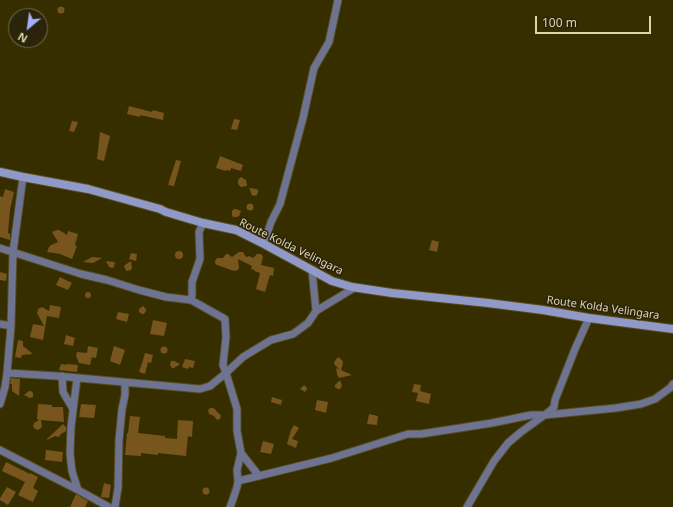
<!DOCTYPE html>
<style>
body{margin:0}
#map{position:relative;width:673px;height:507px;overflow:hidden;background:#372e00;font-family:"Noto Sans",sans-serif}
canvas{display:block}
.north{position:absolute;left:8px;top:8px;width:40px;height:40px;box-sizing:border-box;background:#2a240a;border:1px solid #726b4c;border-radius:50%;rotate:209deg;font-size:11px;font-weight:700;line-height:16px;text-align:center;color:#ded5ae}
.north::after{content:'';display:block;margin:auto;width:14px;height:18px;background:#a5b1fc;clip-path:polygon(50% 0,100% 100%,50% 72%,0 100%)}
.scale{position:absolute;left:535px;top:16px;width:116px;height:18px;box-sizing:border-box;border:2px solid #ded5ae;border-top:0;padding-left:5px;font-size:12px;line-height:14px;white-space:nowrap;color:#ded5ae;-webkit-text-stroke:3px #2a240a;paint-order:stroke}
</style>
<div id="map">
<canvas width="673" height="507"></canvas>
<div class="north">N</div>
<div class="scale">100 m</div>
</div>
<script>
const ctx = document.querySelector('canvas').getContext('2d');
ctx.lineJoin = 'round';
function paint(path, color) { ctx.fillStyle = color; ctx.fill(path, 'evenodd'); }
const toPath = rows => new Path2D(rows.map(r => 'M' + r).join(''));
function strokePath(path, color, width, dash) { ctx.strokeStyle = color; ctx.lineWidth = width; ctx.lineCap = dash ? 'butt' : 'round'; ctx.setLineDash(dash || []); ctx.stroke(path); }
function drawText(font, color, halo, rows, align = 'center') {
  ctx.font = font + ' "Noto Sans",sans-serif'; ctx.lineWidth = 3; ctx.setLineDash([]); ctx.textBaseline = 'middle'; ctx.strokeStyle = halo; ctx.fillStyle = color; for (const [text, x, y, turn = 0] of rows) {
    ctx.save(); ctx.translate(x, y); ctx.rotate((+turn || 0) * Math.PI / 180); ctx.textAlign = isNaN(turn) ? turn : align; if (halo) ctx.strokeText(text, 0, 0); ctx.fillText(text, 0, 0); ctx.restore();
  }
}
const building = toPath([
 '57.5 10a3.5 3.5 0 1 1 7 0a3.5 3.5 0 1 1-7 0Z',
 [129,106,152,112,153,110,164,113,163,120,140,115,140,117,127,114],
 [234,119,240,120,237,130,231,129],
 [72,121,78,122,74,132,69,131],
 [100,132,110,136,104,161,97,159],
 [220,156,243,165,241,171,231,168,230,171,226,170,226,171,216,168],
 [176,160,181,161,174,186,168,185],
 [241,177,244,179,246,180,247,186,241,187,238,184,238,180],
 [249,188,256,189,258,190,258,192,257,195,254,196,252,195],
 [5,189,14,192,10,210,8,233,10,234,10,240,0,237,0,196,3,197],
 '246.5 207a3.5 3.5 0 1 1 7 0a3.5 3.5 0 1 1-7 0Z',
 [234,209,236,209,241,211,239,216,237,217,233,217,232,215,232,211],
 [57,230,59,230,67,235,68,231,78,234,75,245,77,246,72,259,60,254,47,252,49,247,51,245,58,242,52,232],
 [432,240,439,242,437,252,429,250],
 '175 255a4 4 0 1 1 8 0a4 4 0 1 1-8 0Z',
 [239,252,243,252,246,257,249,256,253,258,257,254,261,254,263,257,261,265,274,268,273,276,270,275,265,292,256,289,260,273,254,271,255,270,251,269,252,266,238,259,239,268,238,270,234,271,217,265,215,263,215,261,217,258,223,258,226,254,228,254,232,257],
 [131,253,137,254,136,261,129,259],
 [92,257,102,258,93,263,83,262],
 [106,261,114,262,115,263,114,267,112,268,109,267],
 [131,261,132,268,131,270,127,271,126,270,124,267,125,265],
 [0,272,7,274,6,281,0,280],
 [60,277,72,283,68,290,56,285],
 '85 295a3 3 0 1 1 6 0a3 3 0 1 1-6 0Z',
 [50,305,61,307,59,318,47,316,43,340,30,337,33,324,44,326,37,313,38,309,42,307,49,311],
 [143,306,146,309,146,311,144,314,142,314,139,312,139,310,140,308],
 [118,312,129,314,127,322,116,319],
 [153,320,167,323,164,336,150,334],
 [66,335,75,338,73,346,64,344],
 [18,340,23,341,23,346,33,354,22,355,21,358,15,357],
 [88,346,98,348,96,358,92,357,90,365,79,363,76,356,77,352,87,353],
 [114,346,125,350,120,365,110,361],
 '160.5 350a3.5 3.5 0 1 1 7 0a3.5 3.5 0 1 1-7 0Z',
 [145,353,153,355,151,363,148,362,145,374,139,372,143,360],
 [338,357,342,360,343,363,341,370,352,375,339,378,337,374,336,368,340,370,335,365,334,363,335,361],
 [185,359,195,361,193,368,189,367,188,369,182,367],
 [171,361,174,361,180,364,174,368,172,368,170,365],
 [61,364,67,365,67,364,78,365,77,372,59,370],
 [11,378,20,379,19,396,12,391,12,384,10,384],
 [340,380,342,386,340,389,338,389,335,387,335,385],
 [414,384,421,385,420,391,431,394,429,404,416,401,418,393,412,392],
 [304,385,307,388,307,389,305,392,300,389],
 [29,391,31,391,33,393,33,397,30,398,24,395],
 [272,397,282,400,281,405,271,402],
 [317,400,328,402,326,413,315,410],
 [38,404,52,405,52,407,63,407,64,422,41,420,42,426,41,428,38,430,35,429,33,426,34,423,39,420,37,419],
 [81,404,96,405,94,418,79,417],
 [210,408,213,408,215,409,217,412,220,414,221,416,220,419,217,420,214,416,209,414,208,410],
 [369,414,378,416,377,425,367,424],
 [130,416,140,417,138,433,165,436,165,438,177,439,178,420,193,421,192,437,188,436,186,456,158,453,158,455,141,453,141,456,125,455,127,433,128,433],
 [64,423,63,424,66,427,66,431,61,434,59,437,55,436,47,440,47,439],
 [294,425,299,428,292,439,298,441,296,448,287,444,291,430],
 [263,441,274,444,271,454,260,452],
 [46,450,63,452,62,462,45,460],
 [6,462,30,474,30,473,38,477,33,488,38,491,33,502,18,495,25,482,2,471],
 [104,483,111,485,109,498,101,497],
 [7,487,16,492,8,505,0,500,0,498],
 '202.5 491a3.5 3.5 0 1 1 7 0a3.5 3.5 0 1 1-7 0Z',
 [76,494,88,501,85,507,70,507]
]);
const minor = toPath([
 [264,244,271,222,280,204,303,118,314,68,329,42,338,0],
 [0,248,81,274,107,280,139,290,166,297,191,300,225,319,226,337,223,365,226,373,210,386,200,389,57,376,7,373],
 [191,300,192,295,192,282,200,259,199,232,203,223],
 [316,311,354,288],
 [0,324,11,326],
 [62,376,63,392,73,409],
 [77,378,71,427,70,454,72,471,78,490,109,507],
 [0,404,5,387,7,373,11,326,13,252,23,177],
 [0,450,78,490],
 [241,453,259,476],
 [238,481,332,458,408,434,421,434,492,423,531,415,545,415,616,408,641,404,655,399,670,388,673,384],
 [115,507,118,488,119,440,122,409,125,395,125,383],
 [230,507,232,502,237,487,238,481,237,470,241,453,237,431,237,409,226,373,243,357,271,340,293,334,308,323,316,311,312,270],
 [467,507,494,461,508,443,521,432,550,411,554,407,555,400,575,349,589,318]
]);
const secondary = toPath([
 [0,172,23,177,88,189,160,209,166,212,203,223,236,230,264,244,332,281,352,287,392,293,488,303,543,310,589,318,673,329]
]);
const streetNames = [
 ["Route Kolda Velingara",291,247,26],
 ["Route Kolda Velingara",603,308,8]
];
paint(building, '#77551d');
strokePath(minor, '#554c1f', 9);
strokePath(secondary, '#554c1f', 10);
strokePath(minor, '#6d7391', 7);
strokePath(secondary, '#9199c9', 8);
drawText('11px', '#ded5ae', '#2a240a', streetNames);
</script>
